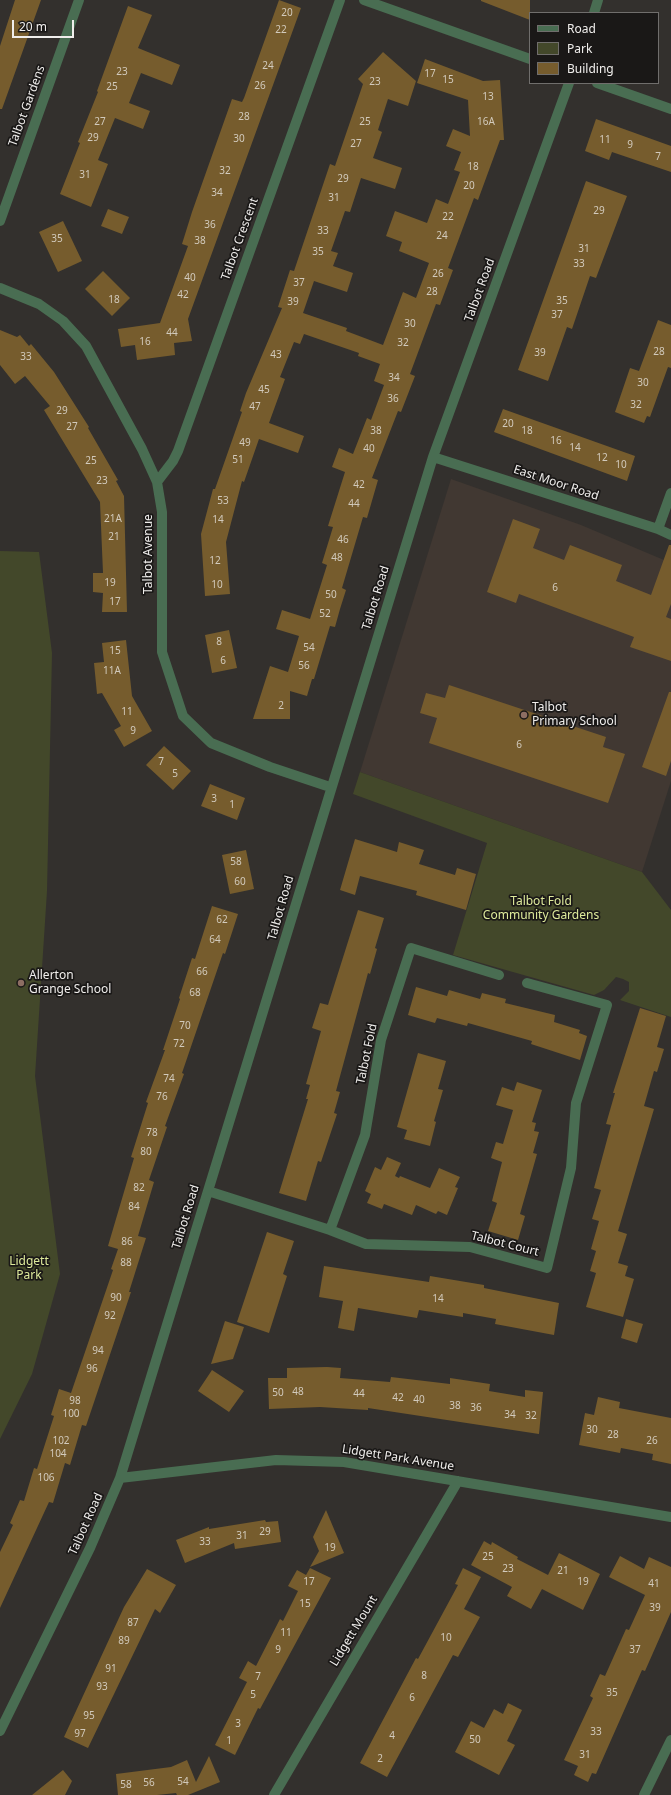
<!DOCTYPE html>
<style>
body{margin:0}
#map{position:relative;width:671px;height:1795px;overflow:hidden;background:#33302d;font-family:"Noto Sans",sans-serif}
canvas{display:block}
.legend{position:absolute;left:529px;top:12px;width:130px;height:72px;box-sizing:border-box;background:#1a1817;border:1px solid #706e6c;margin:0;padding:5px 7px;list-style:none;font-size:12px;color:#f0eeec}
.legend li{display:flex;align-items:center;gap:8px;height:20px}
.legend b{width:20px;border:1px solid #706e6c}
.scale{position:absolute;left:12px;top:20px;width:62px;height:18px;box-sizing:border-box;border:2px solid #f0eeec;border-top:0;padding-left:5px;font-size:12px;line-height:14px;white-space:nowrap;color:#f0eeec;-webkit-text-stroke:3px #1a1817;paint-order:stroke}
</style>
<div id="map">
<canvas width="671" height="1795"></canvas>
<ul class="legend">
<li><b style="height:5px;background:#496d52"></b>Road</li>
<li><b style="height:11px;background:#43482a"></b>Park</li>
<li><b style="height:11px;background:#765c2d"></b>Building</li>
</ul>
<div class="scale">20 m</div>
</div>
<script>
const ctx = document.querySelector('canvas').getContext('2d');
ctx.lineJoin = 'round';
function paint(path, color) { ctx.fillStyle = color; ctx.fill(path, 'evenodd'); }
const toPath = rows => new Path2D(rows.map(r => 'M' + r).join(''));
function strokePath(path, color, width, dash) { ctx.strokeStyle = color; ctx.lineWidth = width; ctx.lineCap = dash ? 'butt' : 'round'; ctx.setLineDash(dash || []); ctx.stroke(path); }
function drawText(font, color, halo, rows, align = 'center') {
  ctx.font = font + ' "Noto Sans",sans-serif'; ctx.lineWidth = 3.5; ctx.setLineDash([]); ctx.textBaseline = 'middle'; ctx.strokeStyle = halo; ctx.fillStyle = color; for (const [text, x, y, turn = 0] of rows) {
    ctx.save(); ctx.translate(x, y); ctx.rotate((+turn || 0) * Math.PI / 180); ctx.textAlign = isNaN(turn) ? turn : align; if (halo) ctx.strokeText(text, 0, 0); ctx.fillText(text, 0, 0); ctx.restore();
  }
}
const built = toPath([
 [451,479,581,525,671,563,671,781,642,872,360,772]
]);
const green = toPath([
 [0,551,39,552,52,653,47,891,35,1076,60,1274,32,1374,0,1439],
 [360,772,642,872,671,910,671,1017,620,1000,629,991,629,982,623,979,616,977,604,990,594,995,453,955,487,843,353,794]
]);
const building = toPath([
 [15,0,41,0,2,109,0,109,0,46],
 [279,0,301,8,188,319,192,341,174,343,175,355,137,360,135,345,121,347,118,329,160,323,188,246,182,244,192,212,232,99,242,102,244,98],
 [481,0,530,0,530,20,481,1],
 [128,6,152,15,138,48,180,65,172,85,141,73,129,103,150,111,143,129,115,118,98,160,108,164,91,207,60,194,80,143,78,142,98,92,97,91],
 [383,52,416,81,408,106,388,99,378,130,382,132,373,158,402,168,395,189,361,178,350,212,345,211,331,251,338,253,333,266,353,273,347,292,314,281,303,313,347,328,346,331,383,345,403,292,416,298,429,263,399,251,402,242,386,236,395,211,427,223,436,199,448,204,460,172,454,170,461,152,446,146,453,129,470,136,468,100,417,83,425,59,483,81,500,80,504,140,500,140,478,200,474,198,448,268,453,270,440,305,436,304,410,374,415,376,401,412,398,411,372,478,378,480,367,518,363,517,342,588,346,590,340,609,335,627,330,626,314,679,312,679,307,696,290,691,290,719,253,719,270,666,288,672,299,636,276,629,282,610,310,619,327,565,322,563,333,527,328,526,345,472,332,467,339,448,353,454,367,418,371,420,384,385,374,381,380,364,358,356,359,353,304,334,300,344,294,342,280,377,285,379,269,423,304,436,298,453,259,439,244,482,242,481,226,542,230,594,205,596,201,534,213,489,215,489,242,412,240,411,246,393,282,308,278,307,290,270,294,271,330,164,335,166,363,84,358,79],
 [596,119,671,146,671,172,612,152,609,160,585,151],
 [586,181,627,196,596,278,590,276,572,329,567,327,548,381,518,370],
 [108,209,129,217,122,234,101,226],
 [63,221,82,261,58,272,39,232],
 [103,271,130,298,112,316,85,289],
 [658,320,671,325,671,368,668,367,650,417,647,416,644,423,615,412,630,368,639,371],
 [0,330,17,337,20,335,29,346,31,344,54,372,89,427,88,428,118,480,116,481,124,496,127,612,102,612,103,593,93,592,93,573,103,573,100,502,44,410,50,406,25,376,15,384,0,365],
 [503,409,635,456,627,481,494,432],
 [513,519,540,529,533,548,564,560,570,545,622,565,616,581,651,595,669,545,671,545,671,604,666,617,671,619,671,661,630,647,634,637,519,594,516,603,487,592],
 [229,630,237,668,212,673,205,635],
 [126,640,132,696,152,731,124,747,114,730,121,726,102,693,97,694,94,663,104,662,102,643],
 [449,685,606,737,603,747,625,754,608,803,429,743,437,718,420,713,426,693,445,698],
 [669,692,671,692,671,761,666,776,642,767],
 [164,746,191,771,173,790,146,765],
 [210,784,245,798,237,820,201,806],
 [355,839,397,852,399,842,424,850,419,864,455,875,457,868,476,874,466,910,416,895,417,891,360,876,355,895,340,890],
 [246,850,254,889,230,894,222,855],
 [212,906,238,914,225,954,223,953,182,1073,184,1074,165,1126,167,1127,149,1180,154,1182,138,1236,146,1238,129,1292,131,1292,86,1426,82,1425,70,1465,65,1463,53,1503,49,1502,0,1608,0,1552,13,1525,10,1523,20,1500,24,1501,34,1468,37,1469,54,1416,51,1415,59,1389,71,1393,113,1270,111,1269,118,1249,108,1246,134,1158,131,1157,148,1103,146,1102,165,1050,163,1050,180,999,179,998,192,958,195,959],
 [358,910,384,918,375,948,377,949,370,974,368,973,336,1091,340,1092,334,1113,337,1114,321,1162,318,1161,306,1201,279,1193,308,1099,306,1099,310,1085,306,1084,321,1031,312,1028,320,1003,328,1005],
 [416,987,447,996,449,990,480,999,482,993,506,999,505,1003,555,1015,554,1022,580,1030,579,1033,587,1036,580,1060,531,1044,532,1041,468,1023,467,1026,437,1018,435,1023,408,1015],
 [640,1008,666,1016,657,1047,664,1049,657,1072,654,1071,644,1106,654,1109,618,1231,627,1234,618,1263,628,1266,625,1276,634,1279,623,1317,586,1307,596,1273,590,1271,596,1251,591,1249,599,1221,592,1219,601,1190,594,1188,611,1125,606,1124,615,1093,613,1093],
 [418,1053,446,1061,438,1089,443,1090,434,1121,436,1122,430,1146,404,1139,407,1130,397,1127],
 [517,1082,542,1090,532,1122,536,1123,534,1131,539,1132,533,1153,537,1154,520,1214,525,1216,518,1240,488,1231,497,1203,492,1201,502,1162,491,1158,496,1142,503,1144,513,1110,496,1105,502,1087,514,1091],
 [387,1157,401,1163,395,1176,399,1178,400,1176,430,1188,439,1168,460,1177,455,1187,458,1188,447,1215,438,1211,436,1214,416,1205,412,1215,384,1204,382,1209,367,1203,371,1194,365,1191,375,1167,381,1170],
 [267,1232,294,1241,283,1274,287,1276,269,1333,237,1322],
 [324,1266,429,1282,430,1276,484,1285,484,1288,559,1303,554,1335,495,1324,496,1319,463,1313,463,1317,419,1310,417,1318,358,1308,354,1331,338,1328,343,1301,319,1297],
 [626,1319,643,1324,637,1343,621,1338],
 [225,1321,244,1327,233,1359,211,1364],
 [327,1367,341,1368,340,1378,390,1382,391,1377,450,1384,450,1378,490,1384,489,1391,525,1397,525,1390,543,1392,539,1434,368,1408,368,1410,320,1407,269,1409,268,1378,287,1378,287,1368],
 [212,1370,244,1391,229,1412,198,1391],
 [598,1397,620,1402,619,1408,671,1418,671,1464,652,1460,653,1454,621,1448,620,1453,579,1445,585,1413,594,1415],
 [326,1510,344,1553,310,1567,319,1551,313,1537],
 [265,1520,266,1522,278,1521,281,1542,235,1549,234,1543,185,1563,176,1540,209,1527,209,1529],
 [484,1541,491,1545,492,1542,518,1557,517,1559,548,1575,559,1553,600,1574,583,1610,542,1589,531,1609,507,1596,512,1587,471,1565],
 [620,1556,644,1569,649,1557,671,1567,671,1612,645,1671,642,1670,596,1774,592,1773,588,1782,574,1775,578,1766,564,1760,593,1698,590,1696,600,1674,605,1676,626,1629,629,1630,645,1595,609,1577],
 [310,1568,331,1578,260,1709,258,1708,235,1755,215,1745,247,1682,239,1678,248,1661,256,1666,280,1619,283,1621,298,1591,288,1586,297,1570,306,1575],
 [463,1568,481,1577,464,1609,480,1617,458,1657,453,1655,387,1777,360,1763,416,1658,418,1659,458,1585,455,1584],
 [147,1569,176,1585,160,1613,155,1609,88,1748,64,1737,124,1607],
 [508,1703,522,1710,507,1741,515,1745,499,1775,455,1752,471,1721,484,1728,494,1709,503,1714],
 [209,1756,220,1782,188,1795,177,1795,176,1793,157,1795,118,1795,116,1774,171,1767,187,1760,196,1782],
 [63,1770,72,1781,65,1795,32,1795]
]);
const minor = toPath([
 [364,0,530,59],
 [594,13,598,0],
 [597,83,671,109],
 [0,221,79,0],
 [0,288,39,304,63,321,86,346,142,449,157,482,162,512,162,652,183,716,211,743,270,767,330,787],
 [433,457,658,529,671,535],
 [157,482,173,461,178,451,340,0],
 [658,529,671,493],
 [208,1191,330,1230,366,1244,470,1247,547,1268,571,1168,576,1103,607,1005,527,983],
 [330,1230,365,1135,381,1040,411,948,499,975],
 [120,1478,276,1460,344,1462,671,1517],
 [0,1731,90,1548,120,1478,433,457,569,83],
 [274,1795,458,1481],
 [644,1795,671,1740]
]);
const markers = [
 [524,715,4,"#8d6e63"],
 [21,983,4,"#8d6e63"]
];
const numberNames = [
 ["20",287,13],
 ["22",281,30],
 ["24",268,66],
 ["23",122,72],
 ["17",430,74],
 ["15",448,80],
 ["23",375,82],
 ["26",260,86],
 ["25",112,87],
 ["13",488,97],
 ["28",244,117],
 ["27",100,122],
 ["25",365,122],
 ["16A",486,122],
 ["29",93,138],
 ["30",239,139],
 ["11",605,140],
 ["27",356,144],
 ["9",630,145],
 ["7",658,157],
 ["18",473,167],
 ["32",225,171],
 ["31",85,175],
 ["29",343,179],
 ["20",469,186],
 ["34",217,193],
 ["31",334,198],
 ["29",599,211],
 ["22",448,217],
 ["36",210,225],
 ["33",323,231],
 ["24",442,236],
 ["35",57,239],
 ["38",200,241],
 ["31",584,249],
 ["35",318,252],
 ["33",579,264],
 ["26",438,274],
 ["40",190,278],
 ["37",299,283],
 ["28",432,292],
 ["42",183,295],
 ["18",114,300],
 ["35",562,301],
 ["39",293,302],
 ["37",557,315],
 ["30",410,324],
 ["44",172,333],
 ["16",145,342],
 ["32",403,343],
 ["28",659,352],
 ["39",540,353],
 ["43",276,355],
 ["33",26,357],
 ["34",394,378],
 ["30",643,383],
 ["45",264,390],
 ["36",393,399],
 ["32",636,405],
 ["47",255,407],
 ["29",62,411],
 ["20",508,424],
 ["27",72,427],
 ["38",376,431],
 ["18",527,431],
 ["16",556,441],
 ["49",245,443],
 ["14",575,448],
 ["40",369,449],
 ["12",602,458],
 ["51",238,460],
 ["25",91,461],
 ["10",621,465],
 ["23",102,481],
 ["42",359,485],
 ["53",223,501],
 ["44",354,504],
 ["21A",113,519],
 ["14",218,520],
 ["21",114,537],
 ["46",343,540],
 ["48",337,558],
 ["12",215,561],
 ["19",110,583],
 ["10",217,585],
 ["6",555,588],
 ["50",331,595],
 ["17",115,602],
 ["52",325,614],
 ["8",219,642],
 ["54",309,648],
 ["15",115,651],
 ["6",223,661],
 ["56",304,666],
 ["11A",112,671],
 ["2",281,706],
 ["11",127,712],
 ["9",133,731],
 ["6",519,745],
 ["7",161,762],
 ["5",175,774],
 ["3",214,799],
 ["1",232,805],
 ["58",236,862],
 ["60",240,882],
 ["62",222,920],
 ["64",215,940],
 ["66",202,972],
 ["68",195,993],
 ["70",185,1026],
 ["72",179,1044],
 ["74",169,1079],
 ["76",162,1097],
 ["78",152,1133],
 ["80",146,1152],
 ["82",139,1188],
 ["84",134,1207],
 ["86",127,1242],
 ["88",126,1263],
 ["90",116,1298],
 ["14",438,1299],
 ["92",110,1316],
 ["94",98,1351],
 ["96",92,1369],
 ["48",298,1392],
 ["50",278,1393],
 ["44",359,1394],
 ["42",398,1398],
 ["40",419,1400],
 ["98",75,1401],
 ["38",455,1406],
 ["36",476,1408],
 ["100",71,1414],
 ["34",510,1415],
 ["32",531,1416],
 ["30",592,1430],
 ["28",613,1435],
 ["102",61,1441],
 ["26",652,1441],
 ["104",58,1454],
 ["106",46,1478],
 ["29",265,1532],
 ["31",242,1536],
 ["33",205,1542],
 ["19",330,1548],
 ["25",488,1557],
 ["23",508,1569],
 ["21",563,1571],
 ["17",309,1582],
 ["19",583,1582],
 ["41",654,1584],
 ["15",305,1604],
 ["39",655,1608],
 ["87",133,1623],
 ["11",286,1633],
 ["10",446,1638],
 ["89",124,1641],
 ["9",278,1650],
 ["37",635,1650],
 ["91",111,1669],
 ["8",424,1676],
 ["7",258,1677],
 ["93",102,1687],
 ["35",612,1693],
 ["5",253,1695],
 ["6",412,1698],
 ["95",89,1716],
 ["3",238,1724],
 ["33",596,1732],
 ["97",80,1734],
 ["4",392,1736],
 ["50",475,1740],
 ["1",229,1741],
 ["31",585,1755],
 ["2",380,1759],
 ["54",183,1782],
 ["56",149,1783],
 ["58",126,1785]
];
const streetNames = [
 ["Talbot Gardens",27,106,-70],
 ["Talbot Crescent",240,239,-70],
 ["Talbot Road",480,290,-70],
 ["East Moor Road",556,483,18],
 ["Talbot Avenue",149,554,-90],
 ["Talbot Road",376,598,-73],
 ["Talbot Road",281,908,-74],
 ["Talbot Fold",367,1054,-78],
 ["Talbot Road",186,1217,-73],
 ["Talbot Court",505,1244,14],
 ["Lidgett Park Avenue",398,1458,9],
 ["Talbot Road",86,1524,-66],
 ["Lidgett Mount",354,1631,-59]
];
const poiNames = [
 ["Talbot",532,708],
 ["Primary School",532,722],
 ["Allerton",29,976],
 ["Grange School",29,990]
];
const parkNames = [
 ["Talbot Fold",541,902],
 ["Community Gardens",541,916],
 ["Lidgett",29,1262],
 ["Park",29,1276]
];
paint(built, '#413832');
paint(green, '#43482a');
paint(building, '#765c2d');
strokePath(minor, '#496d52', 10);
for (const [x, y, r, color] of markers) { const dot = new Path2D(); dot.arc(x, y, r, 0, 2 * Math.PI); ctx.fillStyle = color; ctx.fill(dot); strokePath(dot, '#1a1817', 1.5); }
drawText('10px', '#d2cabc', null, numberNames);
drawText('12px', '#f0eeec', '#1a1817', streetNames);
drawText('12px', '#f0eeec', '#1a1817', poiNames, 'left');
drawText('12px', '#deea9b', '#1a1817', parkNames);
</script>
